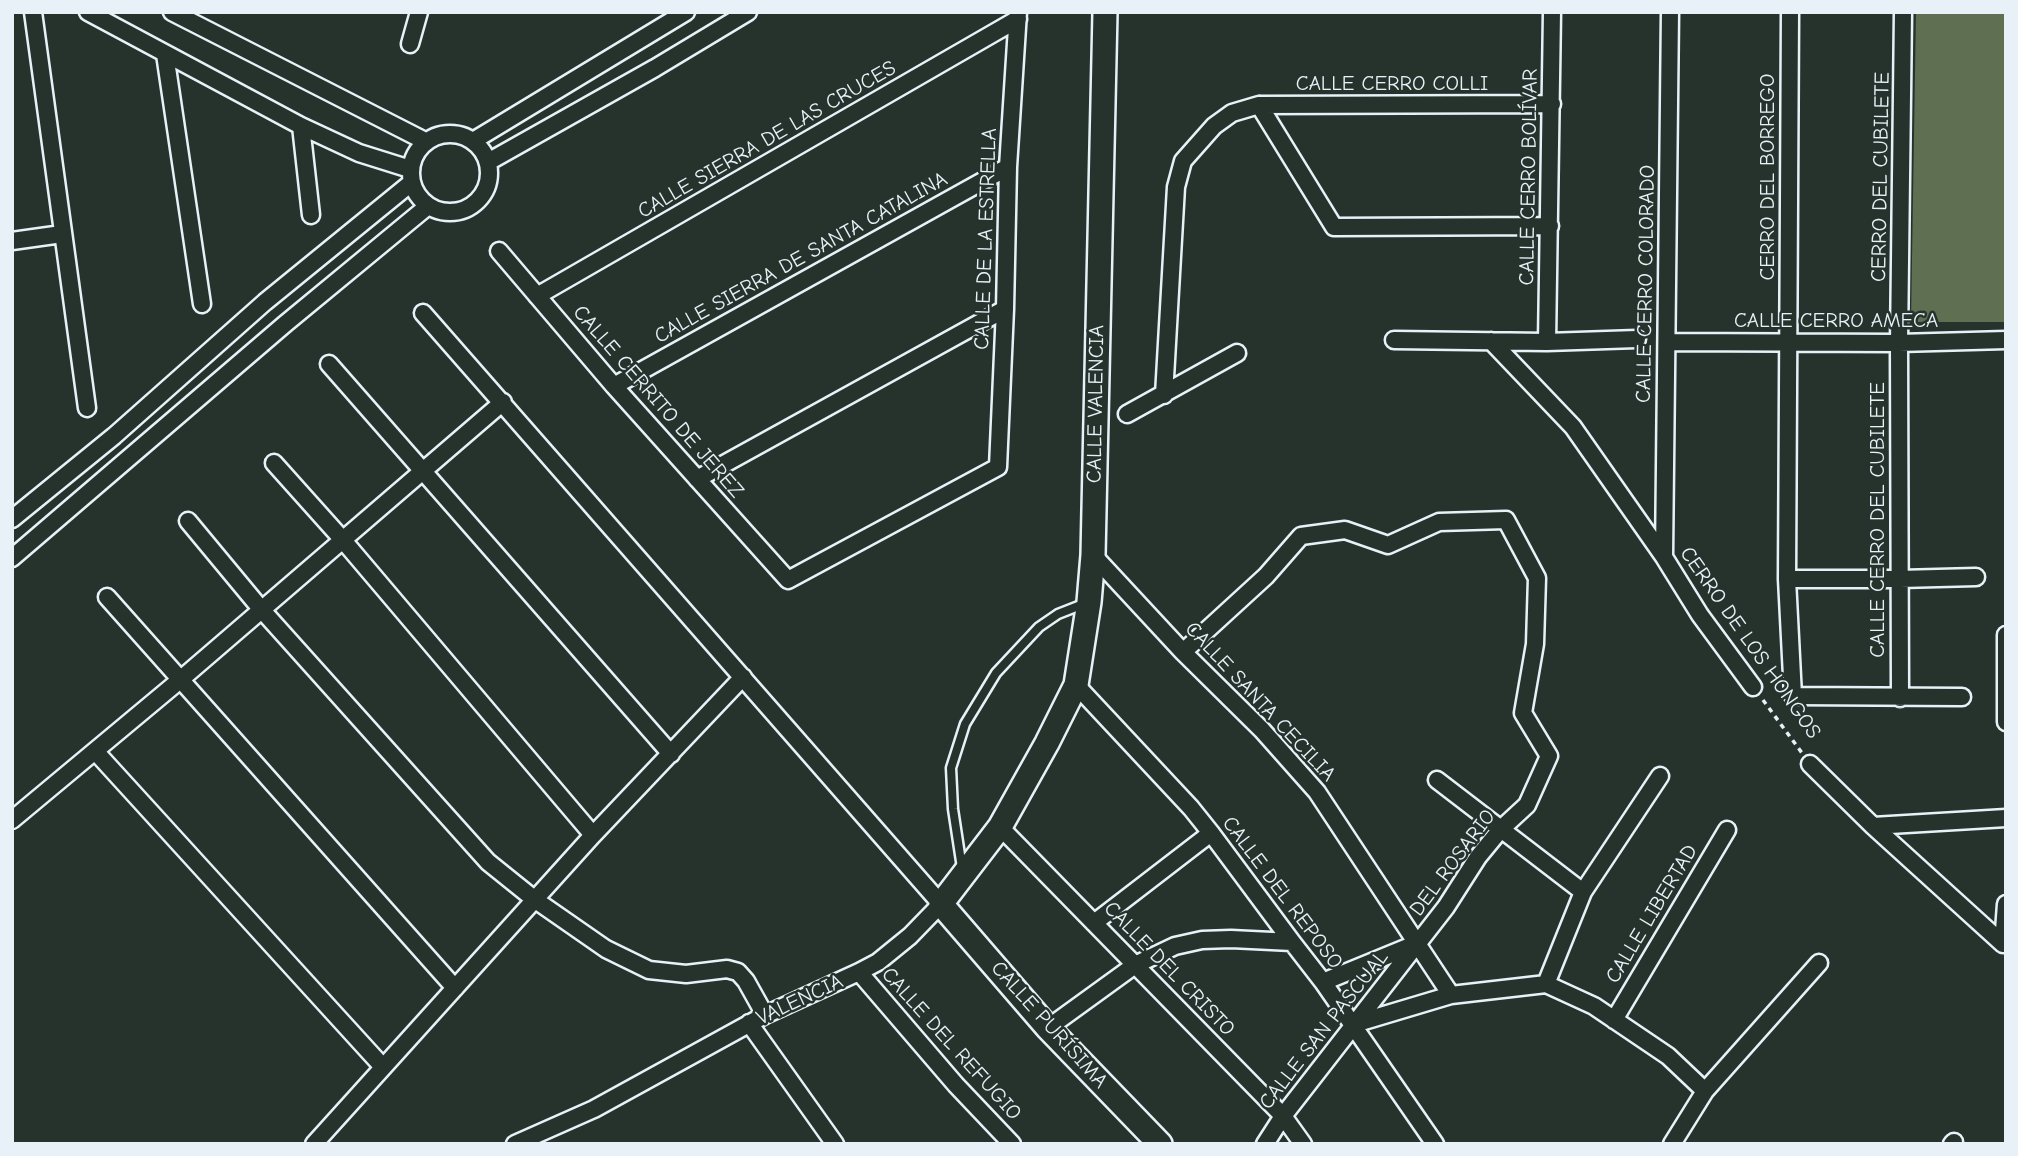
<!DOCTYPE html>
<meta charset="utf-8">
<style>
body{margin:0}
#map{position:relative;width:2018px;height:1156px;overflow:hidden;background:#26332d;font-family:"Comic Neue",sans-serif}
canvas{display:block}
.frame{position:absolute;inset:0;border:14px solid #e8f1f8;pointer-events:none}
</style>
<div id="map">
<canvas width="2018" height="1156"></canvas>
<div class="frame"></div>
</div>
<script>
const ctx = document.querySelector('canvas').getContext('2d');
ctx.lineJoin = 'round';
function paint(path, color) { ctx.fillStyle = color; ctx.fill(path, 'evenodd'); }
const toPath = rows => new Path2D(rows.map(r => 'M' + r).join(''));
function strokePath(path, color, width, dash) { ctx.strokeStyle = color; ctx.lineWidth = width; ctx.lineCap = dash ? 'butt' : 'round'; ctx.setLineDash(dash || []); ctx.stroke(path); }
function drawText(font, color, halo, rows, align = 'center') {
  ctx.font = font + ' "Comic Neue",sans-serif'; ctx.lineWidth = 5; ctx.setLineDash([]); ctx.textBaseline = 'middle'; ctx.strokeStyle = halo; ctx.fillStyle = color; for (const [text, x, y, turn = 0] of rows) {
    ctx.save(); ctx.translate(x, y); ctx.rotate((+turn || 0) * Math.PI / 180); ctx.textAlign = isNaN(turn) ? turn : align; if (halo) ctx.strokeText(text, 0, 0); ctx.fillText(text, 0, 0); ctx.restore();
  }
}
const green = toPath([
 [1916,12,2006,12,2006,322,1911,322]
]);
const path = toPath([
 [1763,700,1802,753]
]);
const lane = toPath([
 [962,868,953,809,951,768,965,724,996,673,1039,627,1058,614,1086,603]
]);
const street = toPath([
 [33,12,87,408],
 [88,12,301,126,359,153,410,169],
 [172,12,425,141],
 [1790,12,1787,579,1793,696,1962,697],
 [410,44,419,12],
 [165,54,202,304],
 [1259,105,1334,227,1550,226],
 [301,126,311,215],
 '411 173a39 39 0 1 1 78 0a39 39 0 1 1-78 0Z',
 [473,141,686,12],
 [488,162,655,68,748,12],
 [12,241,62,234],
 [499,251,614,386,788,580,998,467,1005,309,1008,167,1018,12],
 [537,296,1018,19],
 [423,313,941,904,910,936,878,962,859,972,765,1015,594,1109,515,1144],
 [1394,340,1547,342,1637,339],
 [1491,341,1573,427,1664,557,1700,615,1753,687],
 [1547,342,1552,12],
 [1667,342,1899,343,2006,340],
 [329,364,671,754],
 [614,386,1008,167],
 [1164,395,1176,187,1183,161,1214,126,1232,113,1259,105,1552,104],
 [1127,414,1237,353],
 [274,463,342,539,593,835],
 [697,479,1005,309],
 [12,519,114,436,265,302,411,183],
 [188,521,261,609,488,862,534,899,606,949,649,970,686,974,727,969,738,972,746,981,765,1015],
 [1093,555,1183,652,1262,730,1317,792,1451,995],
 [1664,557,1670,12],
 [12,558,285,324,428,206],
 [1787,579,1900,579,1976,577],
 [107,597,455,988],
 [2006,635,2006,722],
 [1183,652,1266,576,1301,536,1345,530,1388,545,1439,522,1506,520,1537,578,1535,644,1523,713,1549,756,1527,805,1501,829,1478,857,1446,907,1418,943,1323,982],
 [1076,685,1191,808,1211,833,1292,942,1323,982,1435,1144],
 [1900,698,1899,343,1903,12],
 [95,751,383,1067],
 [1810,764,1873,826,2003,944],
 [1437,780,1583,892,1546,984],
 [12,820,180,680,503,402],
 [1873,826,2006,818],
 [1000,827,1283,1116,1303,1144],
 [1583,892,1660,776],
 [1094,923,1211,833],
 [2003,944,2006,904],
 [859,972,956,1085,1012,1144],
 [1614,1020,1727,830],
 [749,1023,835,1144],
 [1354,1024,1451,995,1546,984,1594,1006,1668,1056,1705,1091,1672,1144],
 [1048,1028,1135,965,1175,946,1202,940,1231,939,1292,942],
 [1705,1091,1819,963],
 [314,1144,593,835,743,677],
 [1265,1144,1283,1116,1416,945],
 [1952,1144,1954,1142]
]);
const secondary = toPath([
 [1105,12,1093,555,1089,602,1076,685,1047,743,1000,827,941,904,1048,1028,1160,1144]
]);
const streetNames = [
 ["CALLE CERRO COLLI",1392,84],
 ["CALLE SIERRA DE LAS CRUCES",767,140,-30],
 ["CALLE CERRO BOLÍVAR",1529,177,-89],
 ["CERRO DEL BORREGO",1768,177,-90],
 ["CERRO DEL CUBILETE",1881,177,-89],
 ["CALLE DE LA ESTRELLA",986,239,-88],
 ["CALLE SIERRA DE SANTA CATALINA",801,258,-29],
 ["CALLE CERRO COLORADO",1646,284,-89],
 ["CALLE CERRO AMECA",1836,321],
 ["CALLE CERRITO DE JEREZ",658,402,49],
 ["CALLE VALENCIA",1096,404,-89],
 ["CALLE CERRO DEL CUBILETE",1878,520,-90],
 ["CERRO DE LOS HONGOS",1750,643,55],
 ["CALLE SANTA CECILIA",1260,702,47],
 ["DEL ROSARIO",1453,863,-53],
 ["CALLE DEL REPOSO",1282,893,53],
 ["CALLE LIBERTAD",1652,914,-59],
 ["CALLE DEL CRISTO",1169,969,46],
 ["VALENCIA",800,1000,-25],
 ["CALLE PURÍSIMA",1049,1025,48],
 ["CALLE SAN PASCUAL",1324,1030,-52],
 ["CALLE DEL REFUGIO",951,1044,48]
];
paint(green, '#5f7052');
strokePath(lane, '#e8f1f8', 13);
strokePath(street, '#e8f1f8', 21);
strokePath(secondary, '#e8f1f8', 28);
strokePath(path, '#e8f1f8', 3.5, [5, 5]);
strokePath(lane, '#26332d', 8);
strokePath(street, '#26332d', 16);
strokePath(secondary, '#26332d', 23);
drawText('21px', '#e8f1f8', '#26332d', streetNames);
</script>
